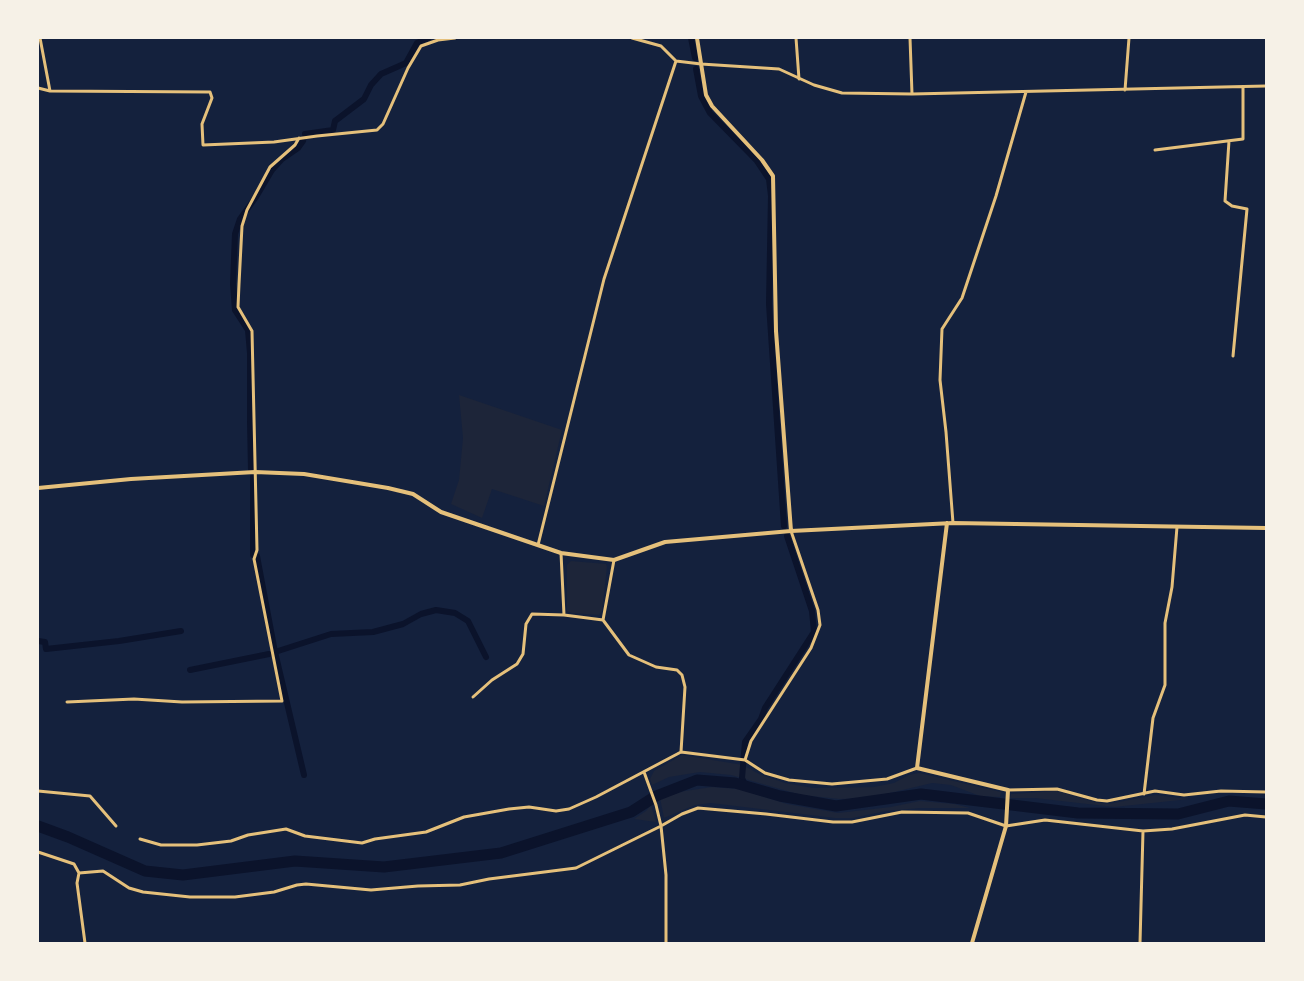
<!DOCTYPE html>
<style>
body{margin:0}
#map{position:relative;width:1304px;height:981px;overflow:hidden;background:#14213d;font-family:"Crimson Pro",serif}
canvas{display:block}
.frame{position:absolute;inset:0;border:39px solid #f6f1e7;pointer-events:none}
</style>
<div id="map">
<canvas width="1304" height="981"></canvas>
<div class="frame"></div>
</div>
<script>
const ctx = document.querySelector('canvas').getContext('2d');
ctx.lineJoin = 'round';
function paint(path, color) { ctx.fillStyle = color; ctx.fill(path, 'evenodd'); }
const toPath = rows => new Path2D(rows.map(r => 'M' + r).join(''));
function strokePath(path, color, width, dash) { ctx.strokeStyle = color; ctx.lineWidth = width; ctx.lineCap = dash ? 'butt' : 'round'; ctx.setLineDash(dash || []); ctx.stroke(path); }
const green = toPath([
 [459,395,562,430,544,506,492,489,482,518,451,504,459,480,463,438],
 [571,561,606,564,607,567,602,611,599,615,572,613,567,611,567,565],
 [682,755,743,765,759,774,785,783,813,788,874,787,894,783,909,775,919,773,1001,792,1000,797,980,796,951,785,932,783,869,798,840,799,801,795,731,775,700,772,669,777,652,785,650,779,654,771],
 [712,787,739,789,787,804,838,813,891,807,920,801,954,804,970,808,920,808,886,811,852,818,835,818,711,803,695,805,664,818,660,798,685,791],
 [1057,791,1094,802,1108,804,1155,795,1190,799,1114,807,1035,798,1010,798,1011,794],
 [651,805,656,822,634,819,646,811]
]);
const canal = toPath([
 [691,38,695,58],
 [696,69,701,96,710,113,757,161,769,179,771,196,769,304,784,526],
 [305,134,333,130,335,121,364,99,371,85,381,74,406,63,417,43,428,38],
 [251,469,250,421,250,353,248,330,235,310,233,284,235,234,240,219,256,197,272,170,282,159,298,148,303,141],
 [253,477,253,555,257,556,275,652,304,775],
 [38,641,45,642,46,649,119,641,181,631],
 [275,652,331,634,373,632,403,624,421,614,436,610,455,613,468,621,486,657],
 [190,670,269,654],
 [745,785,742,778,745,742,761,719,765,708,814,632,812,611,787,536]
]);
const river = toPath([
 [38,826,68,837,145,871,183,875,295,861,384,867,501,853,631,812,656,796,697,780,735,783,780,796,836,806,921,794,1078,813,1178,814,1229,801,1266,804]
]);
const minor = toPath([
 [40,38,50,91],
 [632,38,661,46,676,61,701,64,779,69,814,85,842,93,912,94,1266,86],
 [796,38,799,79],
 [910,38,912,94],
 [38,88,50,91,210,92,212,98,202,124,203,145,274,142,317,136,377,130,383,124,408,68,421,46,438,40,455,38],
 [1125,90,1129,38],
 [1229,141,1225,201,1232,206,1247,209,1233,356],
 [1155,150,1243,139,1243,87],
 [953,523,946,432,940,380,942,329,962,298,996,196,1026,92],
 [538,545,604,279,676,61],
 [561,553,564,615,603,620,614,560],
 [603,620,629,655,656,667,677,670,682,675,685,687,681,752],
 [473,697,492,680,517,664,523,654,526,624,532,614,564,615],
 [67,702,134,699,182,702,282,701,254,559,257,550,252,331,238,307,239,284,242,226,247,210,270,167,295,145,299,138],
 [745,760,751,741,811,648,820,625,818,610,791,531],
 [644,772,656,805,661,826,666,875,666,943],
 [1008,790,1057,789,1097,800,1107,801,1155,791,1184,795,1221,791,1266,792],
 [38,791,90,796,116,826],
 [1144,794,1153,718,1165,685,1165,623,1172,587,1177,527],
 [140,839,161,845,197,845,231,841,248,835,286,829,305,836,362,843,375,839,426,832,464,817,509,809,529,807,556,811,569,809,596,797,681,752,745,760,765,773,789,780,832,784,887,779,917,768],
 [38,852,74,864,79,873],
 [85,943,77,883,79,873,103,871,129,888,143,892,190,897,235,897,274,892,297,885,306,884,371,890,418,886,460,885,489,879,576,868,661,826,682,814,698,808,766,814,833,822,852,822,902,812,968,813,1006,826,1045,820,1143,831,1172,829,1245,815,1266,817],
 [1140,943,1143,831]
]);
const tertiary = toPath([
 [697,38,706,95,712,106,762,160,773,176,776,331,791,531],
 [38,488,131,479,255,472,304,474,388,488,413,494,441,512,561,553,614,560,665,542,791,531,953,523,1266,528],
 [947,523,917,768,1008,790,1006,826,972,943]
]);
paint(green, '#1d2539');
strokePath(canal, '#0b132b', 6);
strokePath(river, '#0b132b', 11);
strokePath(minor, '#e5c07b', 3);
strokePath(tertiary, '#e5c07b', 4);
</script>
